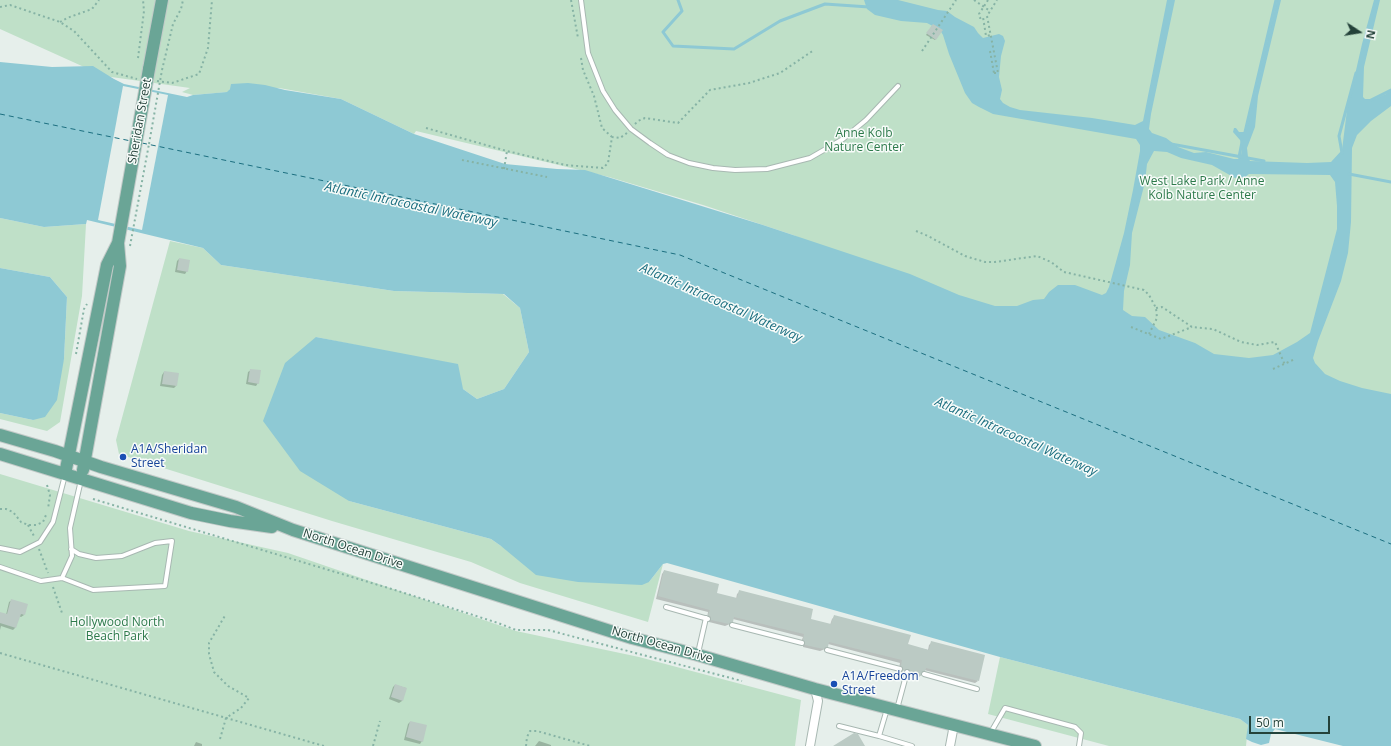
<!DOCTYPE html>
<style>
body{margin:0}
#map{position:relative;width:1391px;height:746px;overflow:hidden;background:#e6efeb;font-family:"Open Sans",sans-serif}
canvas{display:block}
.north{position:absolute;left:1339px;top:12px;width:40px;height:40px;-webkit-text-stroke:3px #f7fbf9;paint-order:stroke;rotate:102deg;font-size:11px;font-weight:700;line-height:16px;text-align:center;color:#24423a}
.north::after{content:'';display:block;margin:auto;width:14px;height:18px;background:#24423a;clip-path:polygon(50% 0,100% 100%,50% 72%,0 100%)}
.scale{position:absolute;left:1249px;top:716px;width:81px;height:18px;box-sizing:border-box;border:2px solid #24423a;border-top:0;padding-left:5px;font-size:12px;line-height:14px;white-space:nowrap;color:#24423a;-webkit-text-stroke:3px #f7fbf9;paint-order:stroke}
</style>
<div id="map">
<canvas width="1391" height="746"></canvas>
<div class="north">N</div>
<div class="scale">50 m</div>
</div>
<script>
const ctx = document.querySelector('canvas').getContext('2d');
ctx.lineJoin = 'round';
function paint(path, color) { ctx.fillStyle = color; ctx.fill(path, 'evenodd'); }
const toPath = rows => new Path2D(rows.map(r => 'M' + r).join(''));
function strokePath(path, color, width, dash) { ctx.strokeStyle = color; ctx.lineWidth = width; ctx.lineCap = dash ? 'butt' : 'round'; ctx.setLineDash(dash || []); ctx.stroke(path); }
function drawText(font, color, halo, rows, align = 'center') {
  ctx.font = font + ' "Open Sans",sans-serif'; ctx.lineWidth = 3; ctx.setLineDash([]); ctx.textBaseline = 'middle'; ctx.strokeStyle = halo; ctx.fillStyle = color; for (const [text, x, y, turn = 0] of rows) {
    ctx.save(); ctx.translate(x, y); ctx.rotate((+turn || 0) * Math.PI / 180); ctx.textAlign = isNaN(turn) ? turn : align; if (halo) ctx.strokeText(text, 0, 0); ctx.fillText(text, 0, 0); ctx.restore();
  }
}
const green = toPath([
 [0,0,1391,0,1391,406,1086,364,793,235,703,205,609,177,416,131,414,134,341,99,279,88,230,89,228,92,193,95,182,92,190,88,104,76,0,29],
 [0,218,44,227,86,224,82,296,60,422,47,431,0,419,0,413,33,420,64,359,67,297,50,277,0,268],
 [170,241,203,248,221,265,394,291,503,294,520,308,529,352,504,389,477,399,463,389,355,345,316,337,349,501,491,539,501,546,649,582,663,564,648,622,520,583,471,562,332,521,119,454,116,440],
 [0,474,189,531,288,553,516,631,639,657,801,700,795,746,0,746],
 [1000,657,1240,719,1248,725,1246,746,1109,746,988,714]
]);
const water = toPath([
 [864,0,898,0,938,10,947,11,955,17,974,27,978,33,983,38,999,34,1003,36,1005,41,1001,56,999,77,1002,90,1000,99,1003,103,1010,107,1020,110,1092,118,1135,125,1143,121,1167,0,1175,0,1151,114,1149,129,1152,133,1166,138,1178,147,1194,153,1206,152,1234,159,1238,159,1241,155,1242,148,1240,140,1233,132,1234,128,1236,128,1239,132,1244,132,1247,127,1277,0,1281,0,1258,96,1255,127,1247,148,1248,157,1250,161,1307,163,1331,162,1342,150,1347,110,1362,44,1374,0,1380,0,1364,67,1363,97,1365,99,1375,99,1386,94,1391,90,1391,106,1371,121,1357,135,1352,148,1351,222,1348,253,1341,281,1318,341,1313,358,1315,363,1325,374,1340,381,1362,388,1391,394,1391,746,1343,746,1275,729,1271,734,1269,743,1261,745,1252,742,1246,739,1248,725,1240,719,1000,657,667,563,663,564,649,582,642,585,578,582,536,575,501,546,491,539,349,501,300,471,263,421,285,363,316,337,458,364,463,389,477,399,504,389,529,352,520,308,504,294,394,291,221,265,203,248,87,220,86,224,44,227,0,218,0,62,52,67,93,66,114,79,124,84,187,97,193,95,227,92,230,89,231,84,248,83,265,85,285,90,341,99,414,134,505,164,557,169,585,170,763,225,910,274,959,295,995,306,1017,306,1033,300,1044,299,1049,292,1058,285,1075,285,1102,295,1106,293,1109,287,1124,233,1133,190,1140,151,1140,145,1136,139,993,114,979,107,972,103,965,93,949,54,943,35,940,30,927,23,901,21,875,15,867,9],
 [1154,151,1167,152,1181,158,1212,165,1235,178,1245,177,1249,174,1330,175,1335,182,1337,206,1337,229,1310,333,1297,342,1273,355,1249,358,1214,354,1195,343,1159,330,1145,317,1132,316,1123,310,1124,291,1130,265,1132,233,1145,182,1147,164],
 [0,268,50,277,67,297,64,359,57,400,45,417,33,420,0,413]
]);
const pier = toPath([
 [123,86,168,95,142,230,98,220]
]);
const shadow = toPath([
 [932,26,936,39,935,40,926,35],
 [179,259,187,271,185,274,175,272,177,261],
 [251,370,258,383,256,386,246,384,248,372],
 [164,372,176,386,174,388,160,386,162,375],
 [664,571,716,594,736,599,737,594,740,591,810,620,830,625,832,619,834,617,907,645,928,650,929,645,932,642,978,681,975,683,924,670,920,674,920,676,918,678,908,675,908,672,904,670,901,673,901,670,899,668,900,663,828,644,825,649,820,651,803,647,803,644,801,642,803,637,733,619,730,624,725,626,709,622,709,619,707,618,708,612,656,599,662,574],
 [12,600,24,615,21,617,19,616,15,628,13,630,1,626,0,630,0,613,6,615,9,602],
 [395,685,406,688,402,701,399,703,389,699,393,687],
 [410,722,422,741,420,744,404,740,408,724],
 [539,741,551,745,551,746,535,746],
 [196,742,202,744,202,746,194,746]
]);
const stream = toPath([
 [678,0,682,11,663,32,673,46,734,49,780,21,825,4,869,7],
 [1371,100,1391,90],
 [1245,132,1276,0],
 [1171,144,1264,161],
 [1342,153,1339,136,1356,73],
 [1239,157,1242,142],
 [1349,174,1391,182]
]);
const ferry = toPath([
 [0,114,131,141],
 [142,143,680,255,1391,544]
]);
const building = toPath([
 [933,24,943,30,936,40,926,33],
 [179,258,190,260,188,272,177,270],
 [250,369,261,370,259,384,248,382],
 [164,371,179,373,177,386,162,384],
 [664,570,719,584,717,593,737,598,739,590,813,609,811,619,831,624,834,615,911,635,908,644,929,650,931,641,985,655,979,681,926,668,925,671,921,673,921,676,910,673,910,670,908,669,904,671,903,668,901,666,902,660,829,642,828,647,825,647,824,649,805,645,805,642,803,640,804,634,734,617,733,622,731,622,729,624,711,620,711,617,708,615,710,610,658,596],
 [11,599,28,604,25,615,21,614,16,628,0,623,0,612,7,614],
 [395,684,407,688,403,701,391,697],
 [410,721,427,725,423,742,406,737],
 [854,733,858,734,865,746,833,746]
]);
const path = toPath([
 [571,0,578,38],
 [974,0,990,11],
 [988,0,979,14,980,18,983,17,986,36,991,35],
 [0,7,10,5,60,22,74,31,112,72,137,79],
 [60,22,67,18,92,9,99,0],
 [922,51,956,0],
 [990,51,994,73],
 [138,58,144,11,143,0],
 [581,58,583,70,594,96,602,128,612,137],
 [162,70,173,24,181,9,183,0],
 [994,73,998,73,987,16,997,0],
 [157,81,172,83,199,74,208,48,212,0],
 [635,124,638,121,645,118,678,123,710,90,749,83,780,73,814,50],
 [426,128,507,151,565,165,603,168,608,163,612,137,620,138,627,133],
 [462,160,547,177],
 [504,169,507,151],
 [916,231,928,236,965,256,985,262,995,262,1037,256,1051,262,1064,272,1144,290,1149,295,1156,308,1157,318,1149,334],
 [130,246,149,144],
 [1156,308,1162,307,1192,327,1213,329,1241,342,1257,345,1275,342,1285,365],
 [1131,327,1161,339,1192,327],
 [76,354,84,309,87,304],
 [1273,369,1295,359],
 [47,485,50,495,48,509],
 [93,499,395,590,498,623,516,630,548,630,742,681],
 [0,509,6,509,13,512,21,522,28,525,36,525,43,522,46,515],
 [28,525,35,538],
 [39,549,48,573],
 [53,587,62,613],
 [0,653,324,746],
 [220,739,226,718,241,708,249,698,228,686,214,672,209,654,209,643,226,614],
 [373,746,380,721],
 [526,746,527,737,530,731,537,731,590,746]
]);
const lane = toPath([
 [581,0,588,53,603,91,615,110,631,129,650,143,668,155,689,163,713,168,735,170,767,169,810,158,843,139,866,120,898,86],
 [0,548,20,552,40,542,53,522,65,475],
 [0,567,41,581,62,578,93,590,165,586,172,541,155,543,122,556,96,558,79,554,71,549],
 [62,578,72,556,70,528,81,480],
 [666,607,708,619],
 [732,625,802,643],
 [827,650,900,669],
 [698,653,706,618],
 [924,674,977,689],
 [887,709,879,736,912,746],
 [897,709,907,672],
 [839,726,879,736],
 [991,732,1005,708,1075,727,1081,733,1079,746]
]);
const street = toPath([
 [810,746,818,701,815,689],
 [950,746,954,725]
]);
const primary = toPath([
 [149,69,162,0],
 [0,435,55,451,101,467,236,507,293,530,632,638,698,655,815,689,1035,746],
 [0,454,191,513,230,521,272,527],
 [83,470,120,266,118,243],
 [65,474,107,265,118,243,136,142]
]);
const pathBridge = toPath([
 [149,144,162,70]
]);
const primaryBridge = toPath([
 [136,142,149,69]
]);
const markers = [
 [123,457,4,"#1a4fb4"],
 [834,684,4,"#1a4fb4"]
];
const streetNames = [
 ["Sheridan Street",140,121,-80],
 ["North Ocean Drive",353,549,18],
 ["North Ocean Drive",662,645,16]
];
const parkNames = [
 ["Anne Kolb",864,134],
 ["Nature Center",864,148],
 ["West Lake Park / Anne",1202,182],
 ["Kolb Nature Center",1202,196],
 ["Hollywood North",117,623],
 ["Beach Park",117,637]
];
const transitNames = [
 ["A1A/Sheridan",131,450],
 ["Street",131,464],
 ["A1A/Freedom",842,677],
 ["Street",842,691]
];
const waterNames = [
 ["Atlantic Intracoastal Waterway",411,205,12],
 ["Atlantic Intracoastal Waterway",721,303,24],
 ["Atlantic Intracoastal Waterway",1016,437,24]
];
paint(green, '#bfe0c8');
paint(water, '#8ec9d4');
paint(pier, '#e6efeb');
paint(shadow, '#0003');
strokePath(stream, '#8ec9d4', 3);
strokePath(ferry, '#1c6f80', 1, [5, 4]);
paint(building, '#bbcac4');
strokePath(lane, '#a8b8b2', 6);
strokePath(street, '#a8b8b2', 10);
strokePath(primary, '#c2cac8', 14);
strokePath(path, '#86b3a5', 2, [2, 3]);
strokePath(lane, '#fff', 4);
strokePath(street, '#fff', 8);
strokePath(primary, '#6aa596', 12);
strokePath(primaryBridge, '#c2cac8', 14, []);
strokePath(pathBridge, '#86b3a5', 2, [2, 3]);
strokePath(primaryBridge, '#6aa596', 12);
for (const [x, y, r, color] of markers) { const dot = new Path2D(); dot.arc(x, y, r, 0, 2 * Math.PI); ctx.fillStyle = color; ctx.fill(dot); strokePath(dot, '#f7fbf9', 1.5); }
drawText('12px', '#24423a', '#f7fbf9', streetNames);
drawText('12px', '#2d7a4b', '#f7fbf9', parkNames);
drawText('12px', '#164399', '#f7fbf9', transitNames, 'left');
drawText('italic 13px', '#1c6f80', '#f7fbf9', waterNames);
</script>
